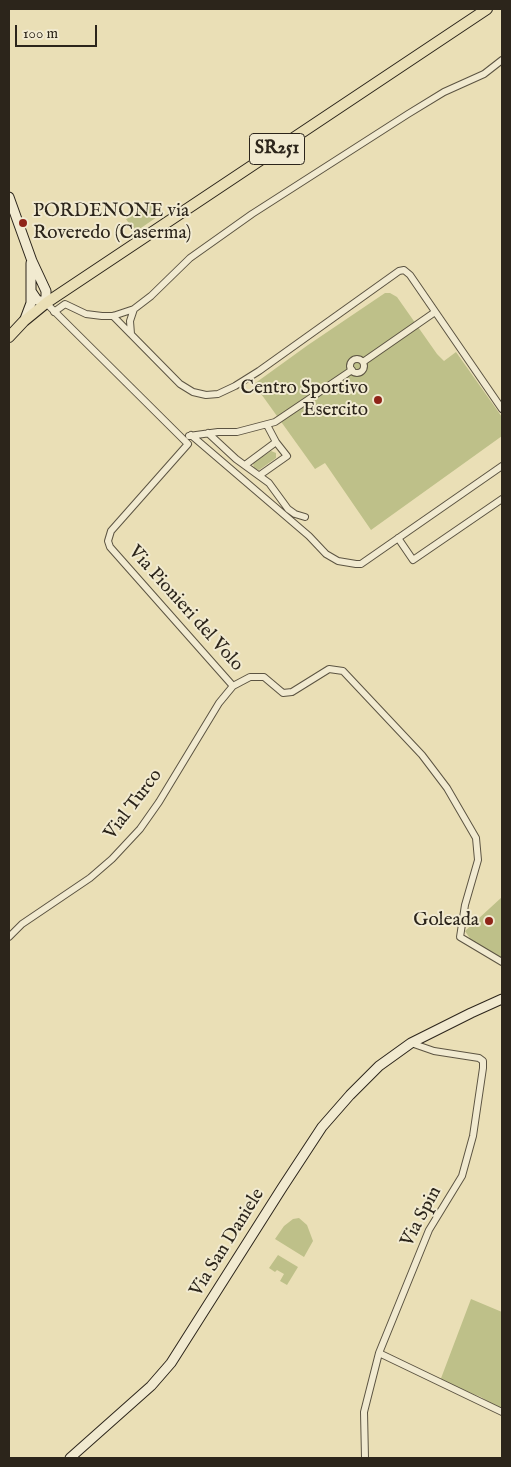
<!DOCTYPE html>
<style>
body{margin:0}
#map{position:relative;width:511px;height:1467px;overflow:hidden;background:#eadfb6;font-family:"IM FELL English",serif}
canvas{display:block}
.frame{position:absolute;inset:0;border:10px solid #2c251b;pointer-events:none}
.scale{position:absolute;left:15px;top:25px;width:82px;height:22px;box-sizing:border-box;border:2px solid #2c251b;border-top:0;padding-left:6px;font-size:15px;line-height:18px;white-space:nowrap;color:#2c251b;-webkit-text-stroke:4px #f1ead0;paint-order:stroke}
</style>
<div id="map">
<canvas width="511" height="1467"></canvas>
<div class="frame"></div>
<div class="scale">100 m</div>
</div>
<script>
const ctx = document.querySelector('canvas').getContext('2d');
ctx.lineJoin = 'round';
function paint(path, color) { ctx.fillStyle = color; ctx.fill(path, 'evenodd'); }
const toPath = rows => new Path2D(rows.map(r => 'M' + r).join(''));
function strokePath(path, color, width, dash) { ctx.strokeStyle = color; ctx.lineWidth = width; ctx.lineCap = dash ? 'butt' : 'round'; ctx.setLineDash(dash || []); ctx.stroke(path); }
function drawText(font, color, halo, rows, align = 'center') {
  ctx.font = font + ' "IM FELL English",serif'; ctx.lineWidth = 4; ctx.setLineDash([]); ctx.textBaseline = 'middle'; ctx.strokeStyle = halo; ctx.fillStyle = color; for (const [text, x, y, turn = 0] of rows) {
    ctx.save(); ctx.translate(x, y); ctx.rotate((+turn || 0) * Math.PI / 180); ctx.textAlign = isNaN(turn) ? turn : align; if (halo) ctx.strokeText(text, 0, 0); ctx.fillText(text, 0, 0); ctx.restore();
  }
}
const green = toPath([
 [152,202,160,215,135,232,126,219],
 [385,293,390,293,397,297,437,354,444,361,456,352,502,417,502,436,371,530,325,463,315,469,254,384,308,345],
 [271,451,276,453,276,458,259,470,254,469,253,463],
 [502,897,502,959,471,940,465,931],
 [299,1218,307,1225,313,1241,304,1257,275,1239,284,1226,293,1219],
 [278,1255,298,1267,287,1285,280,1281,284,1274,277,1270,275,1272,269,1268],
 [471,1299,502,1312,502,1411,481,1397,440,1381]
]);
const street = toPath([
 [46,303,188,444,111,531,108,541,110,547,233,686,250,677,264,677,283,693,292,692,329,669,343,671,422,755,447,788,476,838,478,860,465,905,460,937,502,962],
 [54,312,65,304,86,314,102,316,113,316,134,309,151,296,190,258,252,214,408,114,444,92,484,74,502,60],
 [113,316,180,384,193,392,206,395,218,394,235,386,259,371,399,271,404,270,410,275,502,409],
 [131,334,130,321,134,309],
 '350 366a7 7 0 1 1 14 0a7 7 0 1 1-14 0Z',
 [363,362,435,312],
 [267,425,276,442],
 [208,433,236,459,269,483,288,509,295,514,305,517],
 [191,435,309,536,326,554,338,561,356,564,361,564,502,466],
 [189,436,218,432,237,432,275,422,352,370],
 [245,465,276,442,287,456,260,475],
 [398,538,413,560,502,499],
 [9,937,22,924,90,878,112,859,140,829,159,802,219,703,233,686],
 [379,1353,502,1412],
 [365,1458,364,1412,379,1353,429,1230,462,1176,473,1136,483,1068,483,1061,479,1058,434,1051,411,1043]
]);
const secondary = toPath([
 [9,197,32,261,46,291,46,303,37,300,31,291],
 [25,319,31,303,31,263],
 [70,1458,151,1386,171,1363,282,1188,322,1127,350,1095,379,1066,411,1043,471,1013,502,999]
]);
const primary = toPath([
 [9,337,24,321,46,303,487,9]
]);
const markers = [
 [23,223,5,"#8f2418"],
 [378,400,5,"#8f2418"],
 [489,921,5,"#8f2418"]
];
const shields = [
 [277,149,55]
];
const shieldNames = [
 ["SR251",277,149]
];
const poiNames = [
 ["PORDENONE via",33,212,"left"],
 ["Roveredo (Caserma)",33,234,"left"],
 ["Centro Sportivo",368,389],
 ["Esercito",368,411],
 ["Goleada",479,921]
];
const streetNames = [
 ["Via Pionieri del Volo",185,609,48],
 ["Vial Turco",134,805,-53],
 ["Via Spin",422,1217,-62],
 ["Via San Daniele",228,1243,-58]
];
paint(green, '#bec089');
strokePath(street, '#5c5442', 8);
strokePath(secondary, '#2c251b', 11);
strokePath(primary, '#2c251b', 12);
strokePath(street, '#f1ead0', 6);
strokePath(secondary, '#f1ead0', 9);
strokePath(primary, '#eadfb6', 10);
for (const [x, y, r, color] of markers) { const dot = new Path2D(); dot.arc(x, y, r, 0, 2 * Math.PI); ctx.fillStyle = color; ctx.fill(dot); strokePath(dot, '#f1ead0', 2); }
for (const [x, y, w] of shields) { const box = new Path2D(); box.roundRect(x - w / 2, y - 15.5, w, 31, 4); ctx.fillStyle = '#f1ead0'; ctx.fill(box); strokePath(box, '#2c251b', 1); }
drawText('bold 18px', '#2c251b', null, shieldNames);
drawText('19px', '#2c251b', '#f1ead0', poiNames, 'right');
drawText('19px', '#2c251b', '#f1ead0', streetNames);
</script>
